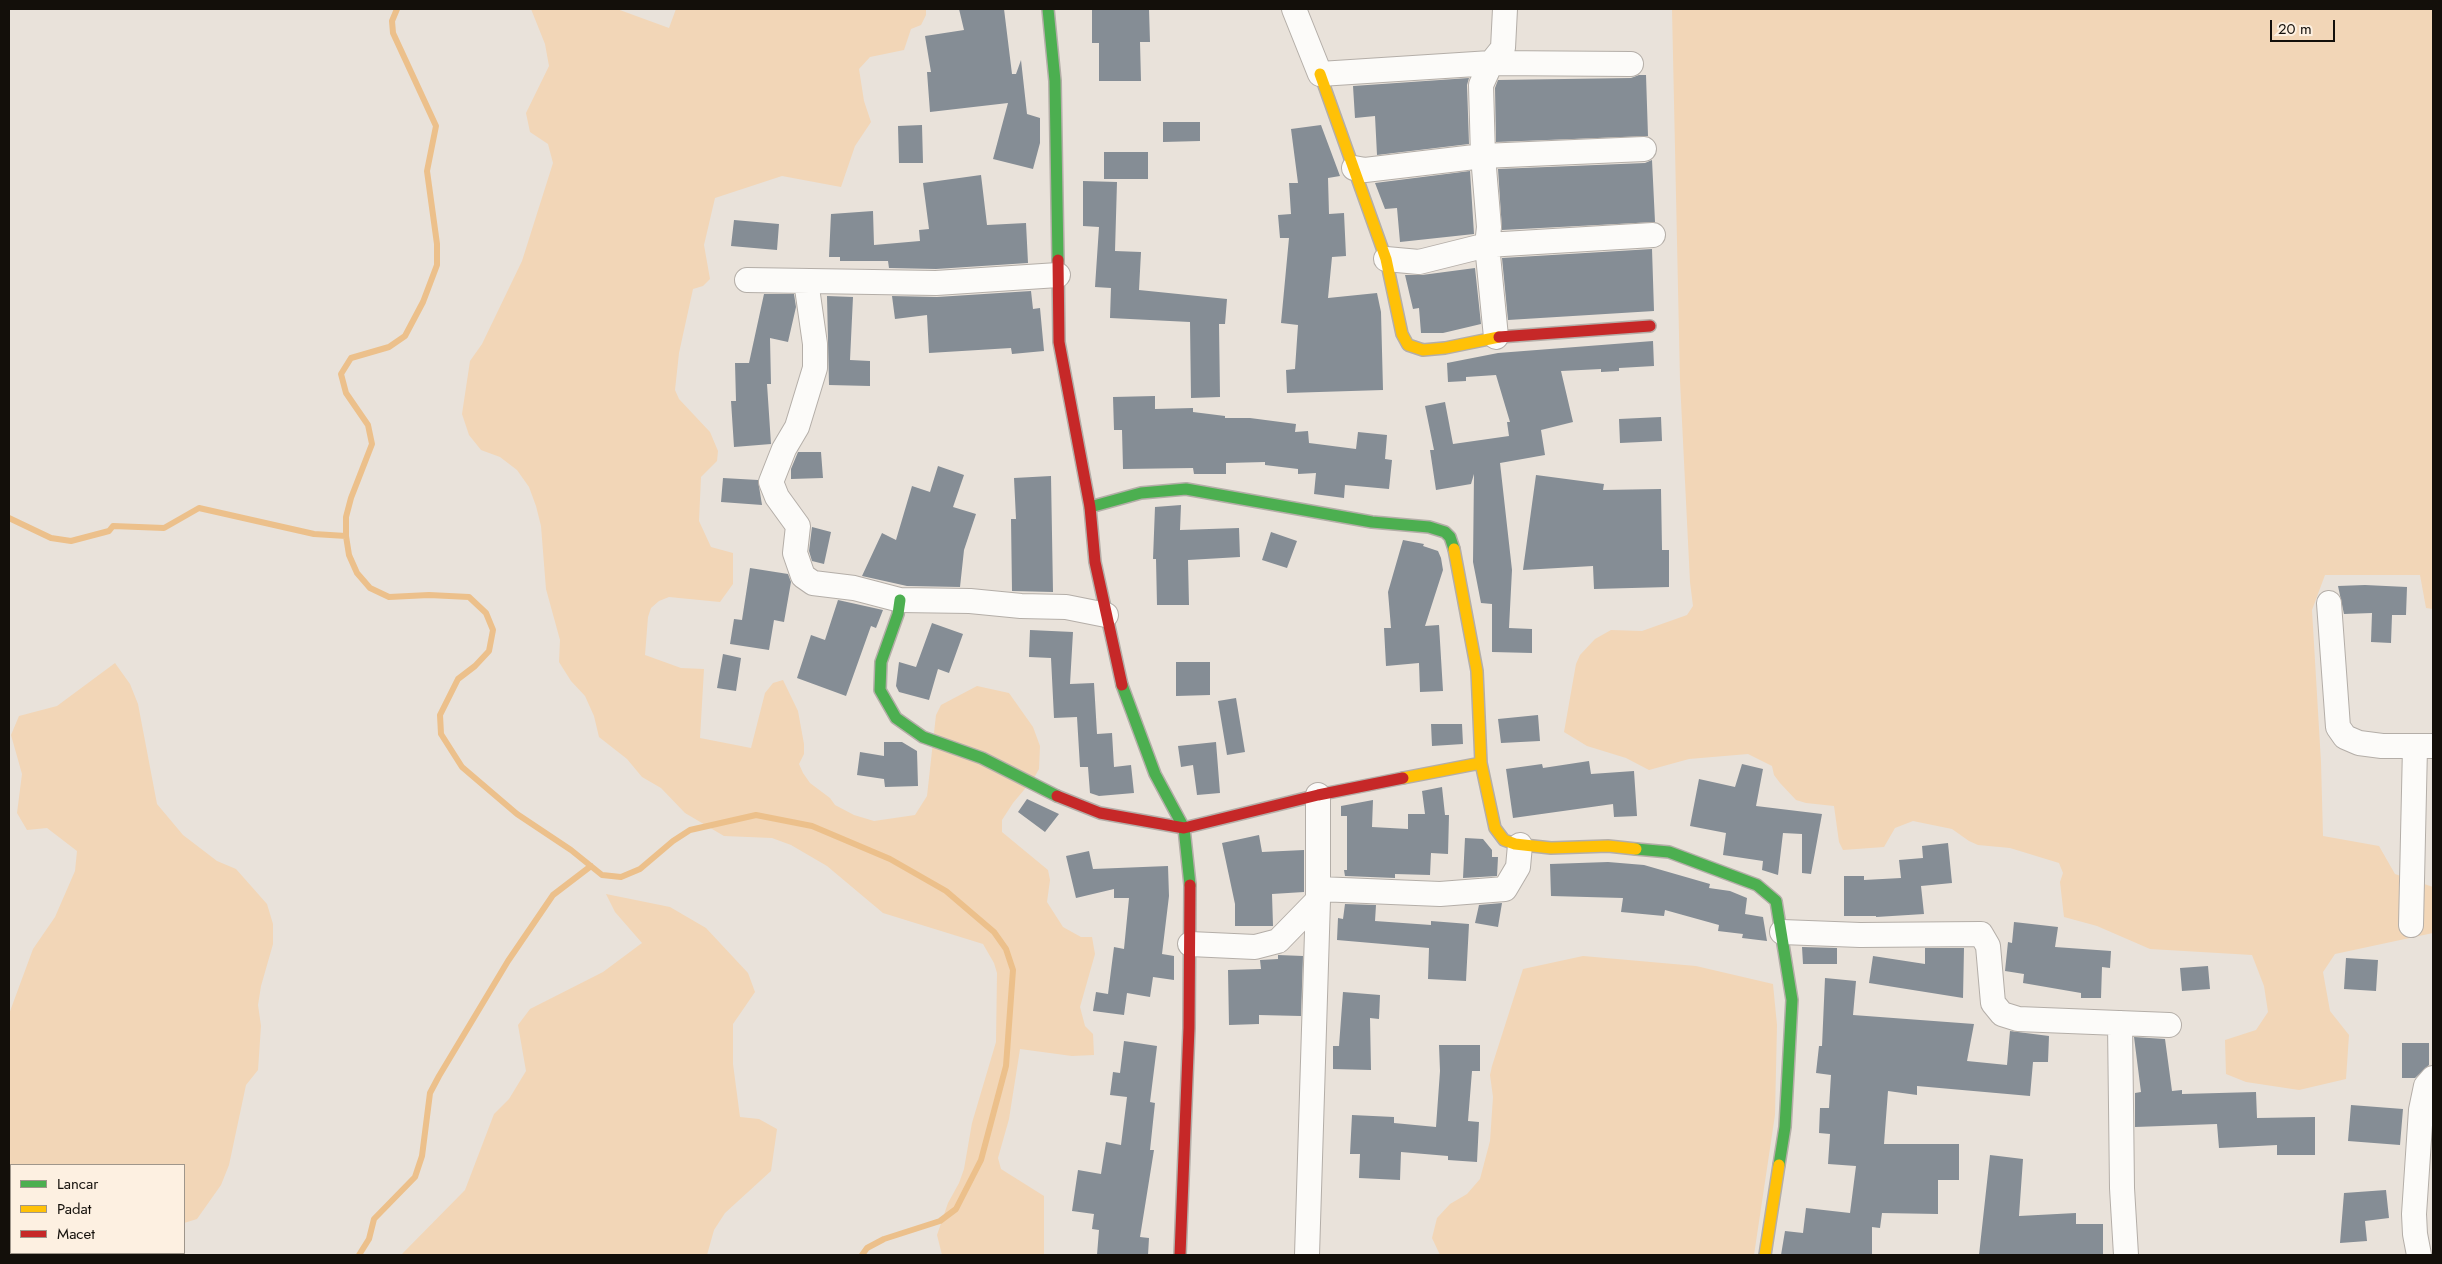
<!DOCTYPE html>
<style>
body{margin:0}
#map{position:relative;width:2442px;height:1264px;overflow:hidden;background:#e9e2da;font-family:Jost,sans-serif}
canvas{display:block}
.frame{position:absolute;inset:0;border:10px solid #130f0a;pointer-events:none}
.legend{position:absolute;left:10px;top:1164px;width:175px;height:90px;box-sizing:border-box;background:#fdf0e1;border:1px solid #9f968b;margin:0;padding:6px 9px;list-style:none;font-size:15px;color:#130f0a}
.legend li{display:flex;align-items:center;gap:10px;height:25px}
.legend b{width:25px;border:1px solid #9f968b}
.scale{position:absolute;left:2270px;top:20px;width:65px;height:22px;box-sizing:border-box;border:2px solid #130f0a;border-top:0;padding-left:6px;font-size:15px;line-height:18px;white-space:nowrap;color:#130f0a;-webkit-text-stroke:4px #fdf0e1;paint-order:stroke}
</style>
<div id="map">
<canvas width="2442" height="1264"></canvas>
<div class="frame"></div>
<ul class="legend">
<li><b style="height:6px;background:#4caf50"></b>Lancar</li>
<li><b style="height:6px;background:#ffc107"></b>Padat</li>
<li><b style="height:6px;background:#c62828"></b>Macet</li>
</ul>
<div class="scale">20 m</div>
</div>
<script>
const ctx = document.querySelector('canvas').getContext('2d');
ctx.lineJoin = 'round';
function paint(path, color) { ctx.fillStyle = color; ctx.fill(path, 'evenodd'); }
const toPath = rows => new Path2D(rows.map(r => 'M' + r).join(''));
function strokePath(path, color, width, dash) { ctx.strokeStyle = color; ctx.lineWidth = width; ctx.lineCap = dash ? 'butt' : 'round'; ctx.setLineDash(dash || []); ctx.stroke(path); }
const green = toPath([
 [531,9,617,9,669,28,676,9,926,9,926,15,921,25,911,29,904,50,870,57,859,69,864,101,871,122,855,146,841,187,782,176,715,198,704,245,710,279,703,286,693,289,679,353,675,390,679,399,710,432,718,451,717,461,701,477,699,521,711,547,733,553,733,584,720,602,669,597,659,601,651,608,648,617,645,655,681,668,704,669,700,738,751,748,765,693,773,683,783,680,798,711,804,744,804,754,799,764,803,773,810,783,830,798,835,805,854,815,874,821,915,815,927,796,936,715,941,705,977,686,1009,693,1033,727,1040,746,1039,769,1034,778,1013,803,1002,820,1002,832,1048,870,1050,880,1047,902,1063,927,1081,937,1092,937,1095,954,1080,1007,1085,1026,1093,1034,1094,1055,1072,1056,1020,1049,1009,1119,998,1158,1001,1169,1044,1196,1044,1255,942,1255,937,1235,948,1203,959,1183,964,1169,972,1123,996,1042,997,973,994,963,983,944,883,913,827,866,791,845,772,838,724,836,685,813,661,788,642,777,627,759,599,737,594,716,585,696,571,681,559,662,560,640,546,589,541,526,536,506,529,487,517,470,500,457,481,450,469,435,462,414,470,361,482,344,522,261,553,163,548,144,530,132,526,113,549,66,545,44],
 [1672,9,2433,9,2433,609,2426,608,2420,575,2325,575,2312,610,2321,762,2323,836,2379,846,2395,874,2433,887,2433,933,2335,954,2323,972,2330,1011,2349,1035,2346,1079,2299,1090,2246,1082,2226,1074,2225,1040,2256,1030,2268,1012,2264,986,2252,955,2150,949,2097,926,2064,917,2060,882,2063,873,2059,863,2010,848,1978,845,1969,841,1952,829,1913,821,1895,828,1884,847,1843,850,1839,842,1834,806,1806,803,1796,800,1780,783,1774,775,1772,766,1748,754,1689,759,1649,770,1626,758,1587,746,1564,732,1576,664,1580,655,1595,639,1611,630,1642,631,1687,615,1693,606,1690,582,1680,381],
 [115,663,130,684,138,704,157,804,183,835,217,861,236,869,267,904,273,924,273,944,261,986,258,1005,261,1026,258,1070,246,1085,229,1165,221,1185,197,1219,184,1223,184,1165,11,1165,11,1253,127,1253,122,1255,9,1255,9,1014,33,949,55,917,75,871,77,851,47,828,27,830,17,813,22,774,11,735,19,716,57,706],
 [606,894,670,907,706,928,748,973,755,992,733,1024,733,1064,740,1117,759,1119,777,1129,771,1171,725,1213,714,1230,707,1255,401,1255,465,1190,494,1114,509,1099,526,1071,518,1025,530,1009,603,972,642,943,615,912],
 [1583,956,1696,966,1773,984,1777,1025,1775,1115,1754,1255,1440,1255,1432,1238,1437,1218,1450,1204,1467,1194,1480,1179,1490,1141,1493,1097,1490,1075,1492,1066,1523,969]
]);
const stream = toPath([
 [397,9,392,21,393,33,436,126,427,171,437,244,437,265,423,302,405,336,389,347,351,358,341,374,346,393,368,425,372,444,351,498,346,517,346,536,349,555,357,573,370,588,389,597,429,595,469,597,486,613,493,630,489,651,475,666,458,679,440,715,441,734,462,767,517,814,571,850,602,875,621,877,640,869,673,841,690,830,756,815,812,826,890,859,946,891,994,932,1006,949,1013,970,1006,1066,981,1160,956,1209,940,1221,884,1239,867,1248,862,1255],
 [9,518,51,538,71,541,109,531,113,526,164,528,199,508,314,534,346,536],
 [359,1255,369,1239,374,1219,415,1177,422,1156,430,1093,439,1076,508,961,553,895,591,866]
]);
const building = toPath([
 [959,9,1004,9,1012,74,1016,74,1021,60,1027,114,1040,118,1040,143,1033,169,993,159,1008,103,930,112,927,72,931,72,925,36,964,30],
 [1092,9,1149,9,1150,42,1140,42,1141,81,1099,81,1099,43,1092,43],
 [1639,75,1646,75,1648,136,1496,142,1495,88,1498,80,1631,78],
 [1469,78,1467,85,1469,144,1377,155,1375,116,1355,118,1353,86],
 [1163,122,1200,122,1200,141,1163,142],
 [922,125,923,163,899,163,898,126],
 [1321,125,1340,176,1328,178,1329,214,1344,213,1346,256,1332,257,1328,298,1377,293,1381,312,1383,390,1287,393,1286,370,1295,369,1298,325,1281,323,1289,238,1280,238,1278,215,1291,214,1289,183,1298,183,1291,129],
 [1104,152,1148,152,1148,179,1104,179],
 [1652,160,1655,222,1502,230,1498,169,1645,163],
 [1470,171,1474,234,1400,242,1397,208,1385,209,1375,183],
 [981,175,987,225,1026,223,1028,263,936,269,889,268,888,261,840,261,840,257,829,257,831,214,873,211,874,245,920,241,919,230,929,229,923,183],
 [1083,181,1117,182,1115,251,1141,252,1139,290,1227,299,1225,324,1219,324,1220,397,1191,398,1190,322,1110,318,1111,288,1095,287,1099,227,1083,226],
 [734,220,779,224,777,250,731,246],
 [1652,249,1654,311,1508,320,1502,258],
 [1475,268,1481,324,1443,333,1421,333,1419,308,1413,309,1405,275,1422,275],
 [1031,291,1033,309,1040,308,1044,351,1012,354,1011,348,929,353,927,315,895,319,892,296,937,297],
 [764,294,794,294,796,307,788,342,770,338,771,384,767,384,771,444,734,447,731,401,736,401,735,363,749,363],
 [827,296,853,297,850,360,870,361,870,386,829,385],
 [1653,341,1654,366,1619,368,1619,371,1601,372,1601,369,1561,371,1573,422,1541,430,1545,455,1500,463,1512,570,1509,628,1532,629,1532,653,1492,652,1492,604,1481,603,1473,562,1474,474,1471,484,1436,490,1430,450,1434,450,1425,406,1445,402,1453,444,1509,436,1507,422,1510,422,1496,375,1466,377,1466,381,1448,382,1447,363,1498,353],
 [1155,396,1155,409,1193,408,1193,412,1225,416,1225,418,1250,418,1296,424,1295,432,1308,431,1309,443,1356,449,1358,432,1387,435,1385,459,1392,460,1389,489,1345,485,1344,498,1314,494,1316,473,1298,474,1298,469,1265,465,1265,462,1226,463,1226,474,1194,474,1193,468,1123,469,1122,430,1114,430,1113,397],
 [1661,417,1662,441,1620,443,1619,419],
 [798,452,821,452,823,478,791,479,791,469],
 [938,466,964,475,953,507,976,514,964,550,960,587,907,586,862,576,882,533,896,540,912,486,930,492],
 [1536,475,1604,484,1603,490,1661,489,1662,550,1669,550,1669,587,1594,589,1593,566,1523,570],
 [1051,476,1053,592,1012,591,1011,519,1016,519,1014,478],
 [723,478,758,480,762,505,721,502],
 [1181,505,1180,530,1239,528,1240,557,1188,560,1189,605,1157,605,1156,559,1153,559,1155,507],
 [812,527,831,532,824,564,812,561,809,551],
 [1271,532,1297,541,1287,568,1262,560],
 [1403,540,1424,544,1423,546,1438,551,1441,558,1443,570,1425,626,1439,625,1443,691,1420,692,1419,663,1386,666,1384,628,1391,628,1388,592],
 [750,568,788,574,791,582,784,622,774,620,769,650,730,644,734,619,742,620],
 [2365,585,2407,587,2406,615,2392,615,2391,643,2371,642,2372,613,2344,614,2338,586],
 [838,600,883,610,876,628,871,626,846,696,797,678,811,635,825,640],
 [932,623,963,634,949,673,938,669,929,700,899,692,896,686,899,662,916,667],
 [1030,630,1073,632,1070,684,1094,683,1097,734,1112,733,1114,767,1131,765,1134,793,1099,796,1090,793,1088,767,1080,767,1077,717,1054,718,1051,658,1029,657],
 [723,654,741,658,736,691,717,688],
 [1176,662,1210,662,1210,695,1176,696],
 [1236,698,1245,752,1227,755,1218,701],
 [1538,715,1540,741,1501,743,1498,719],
 [1431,724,1462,724,1463,744,1432,746],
 [884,742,902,742,917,751,918,786,885,787,884,779,857,775,860,752,884,756],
 [1216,742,1220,793,1197,795,1193,765,1181,767,1178,746],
 [1589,761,1591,774,1634,771,1637,816,1614,817,1613,804,1513,818,1506,769,1542,764,1543,768],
 [1742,764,1763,769,1756,806,1822,814,1811,874,1802,873,1802,834,1783,833,1778,875,1762,870,1763,861,1723,855,1726,833,1690,826,1699,779,1735,787],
 [1442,787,1445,815,1449,815,1448,854,1431,853,1430,875,1395,874,1395,878,1345,876,1344,870,1347,870,1347,816,1341,816,1341,806,1373,800,1372,827,1408,829,1408,814,1425,814,1422,791],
 [1027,799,1059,814,1045,832,1018,812],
 [1259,835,1262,852,1304,850,1304,892,1272,894,1273,926,1235,926,1235,904,1222,843],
 [1465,838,1483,839,1492,850,1492,857,1498,857,1497,876,1463,878],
 [1948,843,1952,883,1921,886,1924,914,1876,917,1876,916,1844,916,1844,876,1864,876,1864,880,1901,878,1899,860,1923,858,1922,846],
 [1089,851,1093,869,1168,866,1169,896,1162,954,1174,956,1174,980,1153,977,1150,997,1127,993,1124,1015,1093,1011,1096,992,1108,994,1114,947,1124,949,1129,898,1114,898,1114,889,1076,898,1066,856],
 [1608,862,1644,865,1710,884,1709,888,1730,891,1747,898,1745,914,1763,917,1767,941,1742,938,1743,934,1718,931,1719,925,1665,910,1664,916,1621,912,1623,898,1551,896,1550,864],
 [1502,903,1498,927,1475,923,1479,905],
 [1345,904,1376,905,1375,921,1431,925,1431,921,1469,924,1466,981,1428,979,1429,948,1337,940,1338,918,1343,919],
 [2014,922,2058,927,2055,947,2111,951,2110,968,2102,967,2101,998,2081,998,2081,993,2023,983,2024,974,2005,971,2008,942,2012,943],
 [1802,947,1837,948,1837,964,1803,964],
 [1925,948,1964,948,1963,998,1869,983,1873,956,1925,964],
 [1278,955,1303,956,1301,1016,1259,1015,1259,1024,1229,1025,1228,970,1261,969,1260,960,1278,959],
 [2346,958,2378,960,2376,991,2344,989],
 [2208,966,2210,989,2182,991,2180,968],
 [1825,978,1856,981,1853,1015,1974,1024,1967,1061,2007,1065,2010,1031,2049,1036,2048,1062,2033,1062,2030,1096,1917,1086,1917,1095,1888,1091,1884,1144,1959,1144,1959,1180,1938,1180,1938,1214,1882,1213,1880,1228,1872,1227,1872,1255,1781,1255,1785,1231,1803,1233,1806,1208,1850,1213,1856,1166,1828,1164,1830,1134,1819,1133,1820,1108,1829,1108,1831,1075,1816,1073,1819,1046,1822,1046],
 [1343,992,1380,995,1379,1019,1370,1018,1371,1070,1333,1069,1333,1046,1339,1046],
 [2134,1037,2165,1039,2172,1091,2182,1090,2182,1094,2256,1092,2257,1118,2315,1117,2315,1155,2277,1155,2277,1145,2219,1148,2217,1124,2135,1127,2135,1093,2141,1092],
 [1124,1041,1157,1046,1150,1102,1155,1103,1150,1150,1154,1150,1140,1237,1149,1238,1148,1255,1097,1255,1099,1230,1092,1229,1094,1214,1072,1211,1078,1170,1101,1174,1106,1142,1121,1145,1127,1097,1110,1095,1113,1072,1120,1073],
 [2402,1043,2429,1043,2429,1065,2415,1078,2402,1078],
 [1439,1045,1480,1045,1480,1071,1472,1071,1468,1121,1479,1122,1477,1162,1448,1160,1448,1156,1401,1152,1400,1180,1359,1178,1360,1154,1350,1154,1352,1115,1394,1117,1394,1123,1436,1127,1440,1071],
 [2351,1105,2403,1109,2400,1145,2348,1141],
 [1990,1155,2023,1159,2019,1216,2076,1213,2076,1224,2103,1224,2103,1255,1979,1255],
 [2386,1190,2389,1218,2365,1221,2367,1241,2340,1243,2344,1193]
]);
const street = toPath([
 [1294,9,1320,74,1491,63,1631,64],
 [1354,168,1365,170,1483,156,1644,149],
 [1386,259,1419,262,1487,245,1653,235],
 [747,280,936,283,1058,275],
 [806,281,815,344,815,368,797,427,784,449,771,482,777,497,798,526,795,553,803,576,813,583,854,588,900,600,970,601,1021,606,1066,607,1106,615],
 [1496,337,1487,245,1489,227,1483,156,1481,85,1491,63,1503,48,1505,9],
 [2329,603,2338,727,2345,737,2359,743,2382,746,2433,746],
 [1318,889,1440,894,1505,889,1518,867,1520,845],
 [2411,925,2415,747],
 [1782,932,1860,935,1981,934,1988,946,1993,1003,2002,1014,2018,1019,2169,1025],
 [1190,944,1255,947,1278,941,1318,900],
 [2120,1023,2122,1188,2126,1255],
 [1307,1255,1318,900,1318,795],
 [2419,1255,2415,1234,2414,1214,2421,1110,2426,1086,2433,1078]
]);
const fast = toPath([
 [1048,9,1055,81,1058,260],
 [1090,507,1141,493,1186,489,1372,522,1429,527,1445,532,1450,537,1454,549],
 [900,600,898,614,881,662,880,690,896,718,923,737,982,758,1057,796],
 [1122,685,1155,774,1184,828,1190,885],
 [1636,849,1669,852,1757,885,1776,901,1792,1000,1785,1127,1779,1165]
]);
const slow = toPath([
 [1320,74,1386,259,1402,334,1408,345,1423,350,1445,348,1499,337],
 [1454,549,1477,671,1481,763,1495,828,1504,840,1515,844,1551,848,1608,846,1636,849],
 [1403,778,1481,763],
 [1765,1255,1779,1165]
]);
const jam = toPath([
 [1058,260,1059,342,1090,507,1095,562,1122,685],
 [1499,337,1650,326],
 [1057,796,1100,813,1184,828,1318,795,1403,778],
 [1180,1255,1189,1028,1190,885]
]);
paint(green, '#f2d6b7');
strokePath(stream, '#ecc08b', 6);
paint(building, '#858d95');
strokePath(street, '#b4aea8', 26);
strokePath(fast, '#b4aea8', 14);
strokePath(slow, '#b4aea8', 14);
strokePath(jam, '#b4aea8', 14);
strokePath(street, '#fcfbf9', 24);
strokePath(fast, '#4caf50', 11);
strokePath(slow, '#ffc107', 11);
strokePath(jam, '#c62828', 11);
</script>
